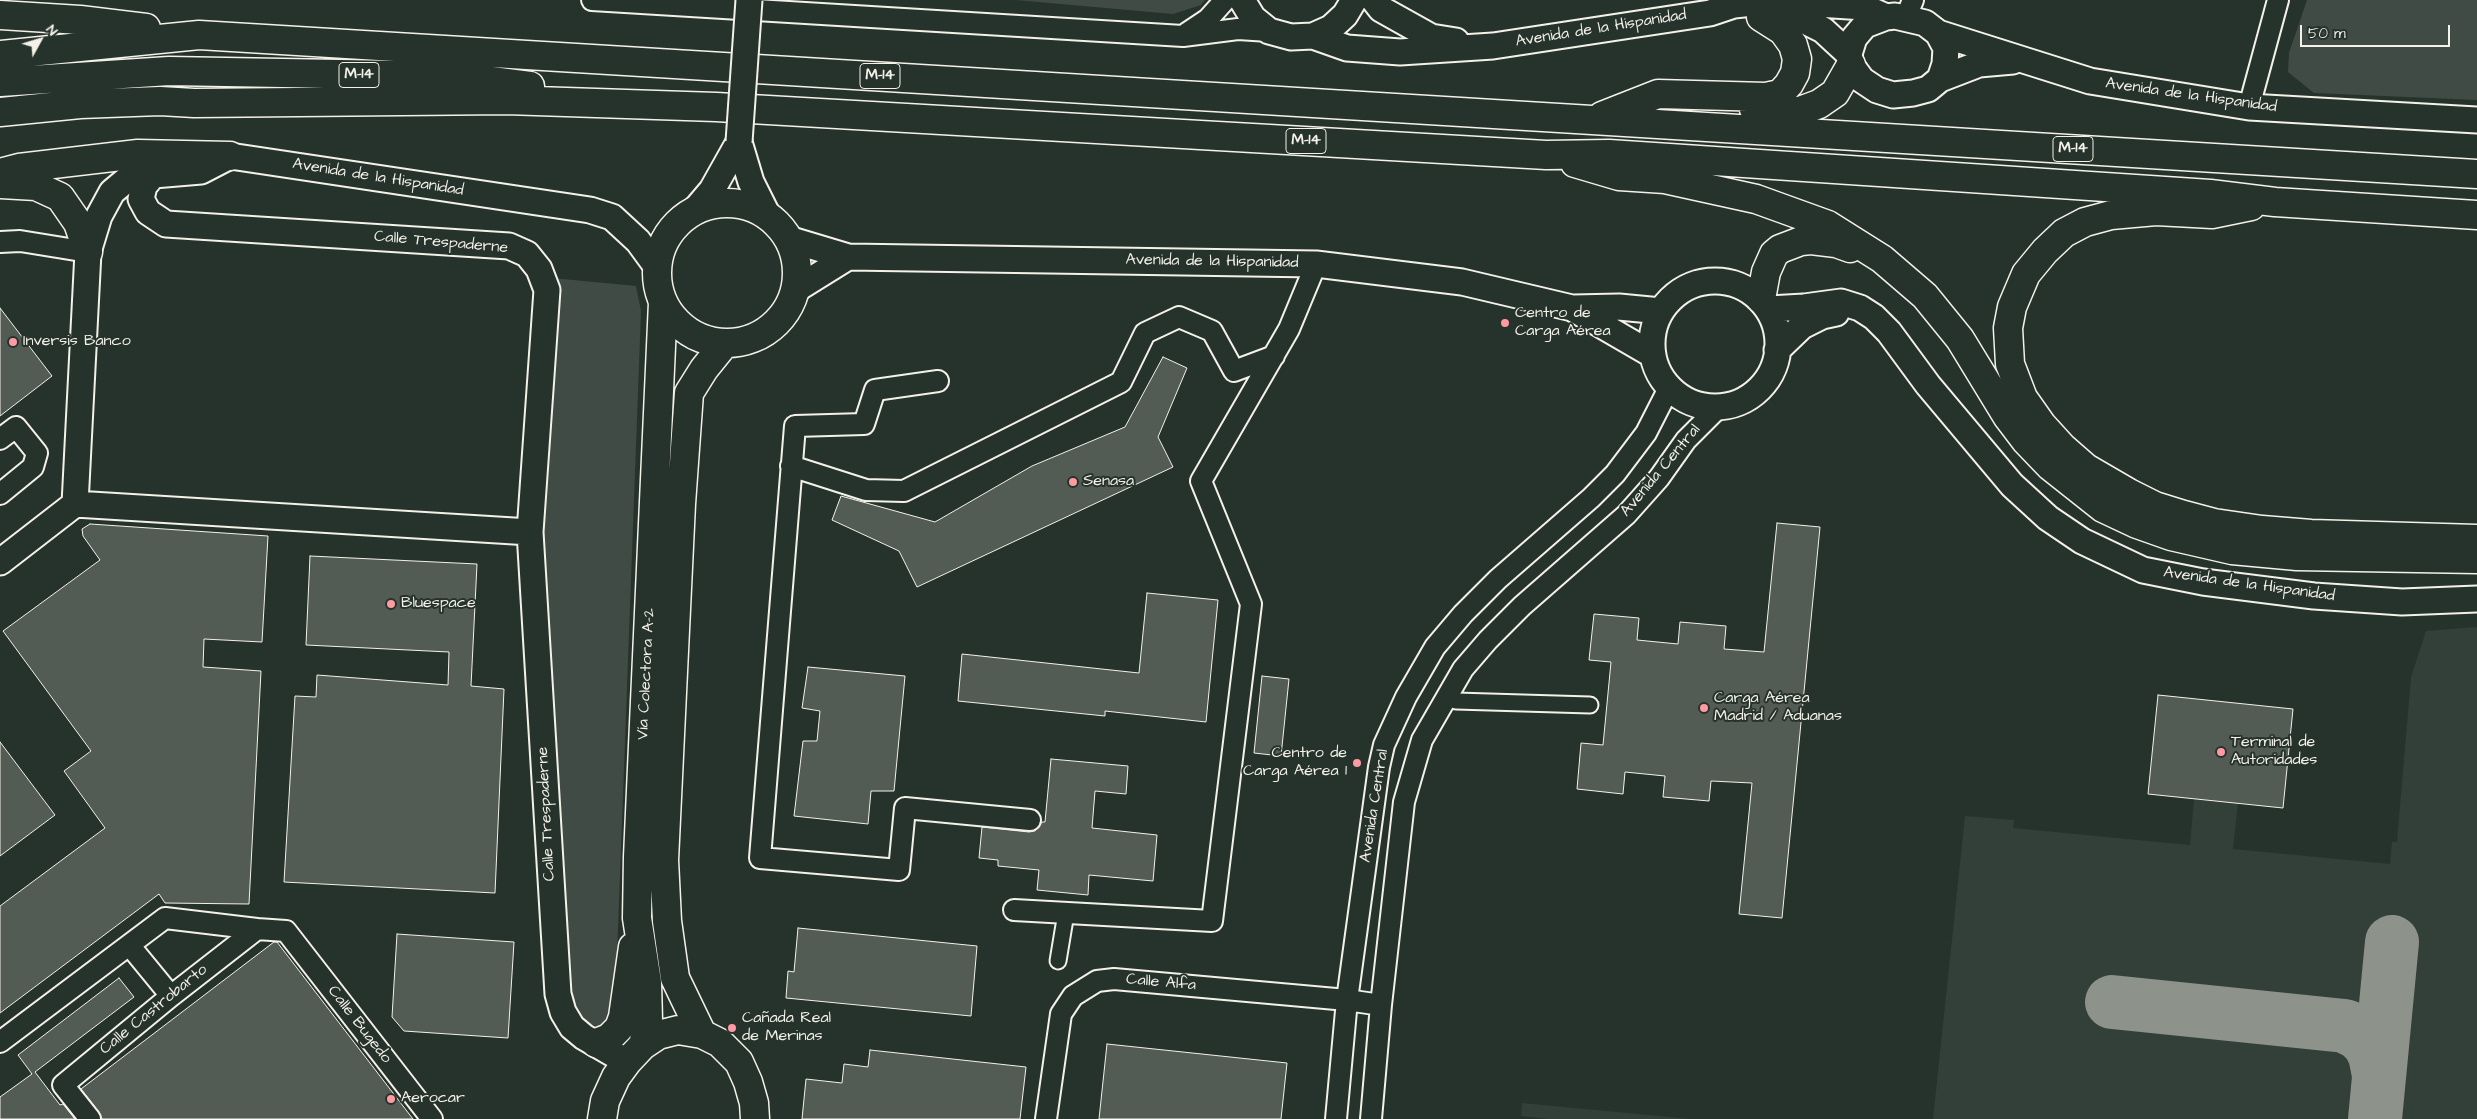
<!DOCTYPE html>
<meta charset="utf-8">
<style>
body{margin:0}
#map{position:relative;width:2477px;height:1119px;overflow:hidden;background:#26332d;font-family:"Architects Daughter",sans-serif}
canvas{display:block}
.north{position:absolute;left:15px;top:15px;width:50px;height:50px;-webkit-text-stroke:4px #26332d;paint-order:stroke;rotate:51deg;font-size:14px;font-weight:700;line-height:20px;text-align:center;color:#f4f1e8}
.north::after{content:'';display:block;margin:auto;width:18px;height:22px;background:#f4f1e8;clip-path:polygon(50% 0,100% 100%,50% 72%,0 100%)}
.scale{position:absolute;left:2300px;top:25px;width:150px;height:22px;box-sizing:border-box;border:2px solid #f4f1e8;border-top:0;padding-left:6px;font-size:15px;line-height:18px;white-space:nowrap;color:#f4f1e8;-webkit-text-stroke:4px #26332d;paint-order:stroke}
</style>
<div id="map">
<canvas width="2477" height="1119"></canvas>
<div class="north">N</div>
<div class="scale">50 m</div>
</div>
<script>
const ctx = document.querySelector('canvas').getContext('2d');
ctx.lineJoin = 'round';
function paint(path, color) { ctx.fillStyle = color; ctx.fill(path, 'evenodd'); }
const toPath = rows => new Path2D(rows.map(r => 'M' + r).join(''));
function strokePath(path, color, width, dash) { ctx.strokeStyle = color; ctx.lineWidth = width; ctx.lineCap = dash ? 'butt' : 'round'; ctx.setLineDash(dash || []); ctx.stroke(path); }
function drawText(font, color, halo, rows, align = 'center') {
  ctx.font = font + ' "Architects Daughter",sans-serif'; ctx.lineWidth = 4; ctx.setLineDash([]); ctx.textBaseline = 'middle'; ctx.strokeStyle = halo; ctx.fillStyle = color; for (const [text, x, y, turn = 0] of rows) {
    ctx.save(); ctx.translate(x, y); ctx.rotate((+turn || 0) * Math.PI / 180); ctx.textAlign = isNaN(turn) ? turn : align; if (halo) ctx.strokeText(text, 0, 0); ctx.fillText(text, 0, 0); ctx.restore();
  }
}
const built = toPath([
 [2477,627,2477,1119,1933,1119,1965,816,2014,820,2013,828,2190,845,2194,799,2148,794,2158,695,2293,709,2283,808,2238,803,2233,849,2390,864,2392,842,2397,842,2411,677,2426,631],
 [1522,1103,1691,1119,1549,1119,1521,1116]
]);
const green = toPath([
 [1016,0,1205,0,1201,5,1173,14],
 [2307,0,2477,0,2477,100,2314,93,2288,72,2289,53],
 [552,278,636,286,641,311,616,982,614,1006,602,1027,589,1024,572,1007,567,971,540,521]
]);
const taxiway = toPath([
 [2112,1002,2345,1026,2359,1033,2369,1043,2375,1055,2379,1075],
 [2375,1119,2392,942]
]);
const building = toPath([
 [0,308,52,376,0,416,0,308],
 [1163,357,1187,368,1158,437,1173,467,917,587,899,551,832,520,841,496,935,522,1032,466,1125,427,1163,357],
 [1777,523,1820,527,1782,918,1739,914,1752,783,1711,781,1709,801,1663,797,1665,776,1625,772,1623,794,1577,789,1581,743,1603,745,1611,662,1589,660,1594,614,1639,618,1637,640,1678,644,1680,622,1726,626,1724,649,1764,652,1777,523],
 [90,524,268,536,262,642,204,639,203,667,261,671,249,904,165,903,159,894,0,1013,0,906,105,828,64,771,91,751,3,631,100,560,83,536,82,529,90,524],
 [310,556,477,564,471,686,504,689,495,893,284,882,295,696,316,697,317,675,448,685,449,652,306,645,310,556],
 [1147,593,1218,600,1206,722,1105,711,1105,716,958,701,962,654,1139,673,1147,593],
 [808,667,905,676,894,791,871,791,868,824,794,816,803,741,817,741,820,711,802,708,808,667],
 [1262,676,1289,679,1281,756,1254,753,1262,676],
 [2158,695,2293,709,2283,808,2148,794,2158,695],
 [0,742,55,815,0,856,0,742],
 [1051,759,1128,766,1126,794,1095,791,1092,828,1157,835,1153,881,1089,875,1088,895,1037,890,1039,870,998,866,998,860,979,858,982,827,1029,832,1035,831,1042,822,1045,822,1051,759],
 [798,928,977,946,971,1016,786,998,788,971,794,972,798,928],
 [397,934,514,942,508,1038,404,1031,392,1017,397,934],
 [274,942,277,942,413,1119,102,1119,99,1112,81,1089,274,942],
 [119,978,134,997,35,1072,60,1105,63,1104,75,1119,0,1119,0,1097,32,1074,18,1055,119,978],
 [1107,1044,1287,1063,1281,1119,1099,1119,1107,1044],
 [870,1050,1026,1067,1020,1119,802,1119,806,1079,842,1083,844,1064,868,1067,870,1050]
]);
const pedestrian = toPath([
 [1456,701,1590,705],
 [1058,961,1066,913]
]);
const minor = toPath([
 [592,0,1183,36,1238,29,1269,31],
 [1906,17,1913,0],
 [1187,33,1208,19,1225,0],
 [2249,107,2278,0],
 [0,242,20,241,88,252],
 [938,381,875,390,864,424,795,426,760,858,899,870,905,808,1030,820],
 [0,439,16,427,37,453,33,467,0,494],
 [791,466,866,490,904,491,1121,382,1145,333,1179,317,1212,331,1234,371,1274,356],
 [1014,910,1212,921,1251,604,1201,481,1289,329,1316,264],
 [130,946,171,996],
 [0,1042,165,918,257,929],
 [90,1119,63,1085,171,996,257,929,286,931,432,1119],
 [1046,1119,1061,1014,1073,996,1097,981,1114,979,1347,1000,1381,1005],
 [1336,1119,1347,1000,1379,767,1384,745,1406,697,1435,647,1463,614,1498,579,1591,498,1615,474,1646,433,1669,388],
 [1371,1119,1381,1005,1404,802,1422,740,1463,669,1488,640,1522,606,1626,515,1659,478,1686,440,1719,407]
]);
const tertiary = toPath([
 [1242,0,1253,18,1269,31,1291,37,1313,36,1331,28,1345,15,1354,0],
 [1374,0,1381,9,1431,37,1456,41],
 [1772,16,1795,16,1823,30,1849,54],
 [1895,16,1925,23,1938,33,1946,48,1945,64,1940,79,1928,89,1913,93,1893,95,1877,90,1862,80,1851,65,1849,54,1854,38,1865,25,1886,17,1895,16],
 [1938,33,2090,81,2249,107,2477,120],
 [1313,36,1347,48,1400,52,1493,46,1710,13,1734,5,1772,1,1864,7,1886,17],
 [1940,79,1979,64,2013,61],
 [739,142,751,182,768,216],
 [155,173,144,186,141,199,148,212,166,224,509,246,527,254,539,269,547,290,530,532,558,994,563,1012,572,1027,584,1037,627,1062],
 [695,210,712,190,739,142],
 [788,239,848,257,1316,264,1462,282,1572,308,1653,355],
 '1652 344a63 63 0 1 1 126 0a63 63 0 1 1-126 0Z',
 [795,290,848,257],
 [1573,308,1619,307,1661,311],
 [1769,309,1804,307,1841,302,1860,308,1874,317,1889,332,1928,385,2012,485,2048,518,2082,541,2143,570,2203,582,2314,596,2402,602,2477,599],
 [1777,350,1802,326,1822,316,1836,313],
 [75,504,530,532],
 [0,562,75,504,88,252,99,216,112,192,130,177,201,171,230,156,590,210,612,217,638,241,657,267]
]);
const primary = toPath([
 '657 273a70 70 0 1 1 140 0a70 70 0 1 1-140 0Z',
 [702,1034,675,978,667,921,664,860,681,504,689,393,704,369,725,343],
 [596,1043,609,1038,619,1028,623,1017,633,947],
 [643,1045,648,1021,647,982,637,918,638,857,663,302],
 [602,1119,605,1101,616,1077,627,1062,643,1045,658,1035,678,1030,702,1034,720,1043,739,1062,748,1082,754,1103,755,1119]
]);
const motorway = toPath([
 [0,15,80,20,146,28],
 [0,55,199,35,2477,174],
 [0,82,169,71,452,76,530,86],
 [1754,109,1800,111,1819,104,1835,93,1851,65],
 [0,112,80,104,160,101,194,103,506,100,716,107,1546,155,1609,154,2210,194,2275,202,2477,215],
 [1602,116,1658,94,1766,97,1780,94,1789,84,1795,73,1797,59,1793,45,1783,31,1761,17],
 [1575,163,1619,176,1665,179,1756,199,1828,225,1882,259,1925,296,1960,339,2007,416,2026,441,2050,466,2103,508,2137,524,2171,536,2232,550,2297,556,2477,559],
 [0,173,19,168,138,154,230,156],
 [0,184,36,186,60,197,78,223,88,252],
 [2251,206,2212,214,2156,211,2111,215,2085,222,2064,233,2045,251,2026,274,2012,307,2008,328,2010,364,2023,398,2042,425,2062,447,2086,468,2129,493,2155,506,2184,515,2214,523,2262,530,2311,534,2477,539],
 [1761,299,1766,272,1774,254,1780,249,1801,241,1811,240,1836,243,1850,248]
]);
const tertiaryBridge = toPath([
 [739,142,749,0]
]);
const markers = [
 [1505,323,5,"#ff9aa2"],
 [13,342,5,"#ff9aa2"],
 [1073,482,5,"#ff9aa2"],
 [391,604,5,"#ff9aa2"],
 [1704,708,5,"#ff9aa2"],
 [2221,752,5,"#ff9aa2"],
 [1357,763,5,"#ff9aa2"],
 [732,1028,5,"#ff9aa2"],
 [391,1099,5,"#ff9aa2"]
];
const shields = [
 [359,75,40],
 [880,76,40],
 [1306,141,40],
 [2073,149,40]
];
const shieldNames = [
 ["M-14",359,75],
 ["M-14",880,76],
 ["M-14",1306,141],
 ["M-14",2073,149]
];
const streetNames = [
 ["Avenida de la Hispanidad",1601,29,-9],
 ["Avenida de la Hispanidad",2191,96,8],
 ["Avenida de la Hispanidad",378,178,9],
 ["Calle Trespaderne",441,243,5],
 ["Avenida de la Hispanidad",1212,262,1],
 ["Avenida Central",1661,471,-50],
 ["Avenida de la Hispanidad",2249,585,8],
 ["Vía Colectora A-2",647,674,-87],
 ["Avenida Central",1375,806,-81],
 ["Calle Trespaderne",547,814,-93],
 ["Calle Alfa",1161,983,5],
 ["Calle Castrobarto",154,1010,-39],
 ["Calle Bugedo",359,1025,52]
];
const poiNames = [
 ["Centro de",1515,314],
 ["Carga Aérea",1515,332],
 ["Inversis Banco",23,342],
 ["Senasa",1083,482],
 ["Bluespace",401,604],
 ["Carga Aérea",1714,699],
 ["Madrid / Aduanas",1714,717],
 ["Terminal de",2231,743],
 ["Autoridades",2231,761],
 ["Centro de",1347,754,"right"],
 ["Carga Aérea 1",1347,772,"right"],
 ["Cañada Real",742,1019],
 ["de Merinas",742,1037],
 ["Aerocar",401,1099]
];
paint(built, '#333f39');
paint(green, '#414b45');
strokePath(taxiway, '#8d928a', 54);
paint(building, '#525c55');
strokePath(building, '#f4f1e8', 1);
strokePath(pedestrian, '#f4f1e8', 19);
strokePath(minor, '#f4f1e8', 24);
strokePath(tertiary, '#f4f1e8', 29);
strokePath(primary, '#f4f1e8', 31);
strokePath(motorway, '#f4f1e8', 31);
strokePath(pedestrian, '#26332d', 15);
strokePath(minor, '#26332d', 20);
strokePath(tertiary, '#26332d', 25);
strokePath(primary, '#26332d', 28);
strokePath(motorway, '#26332d', 28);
strokePath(tertiaryBridge, '#f4f1e8', 29, []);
strokePath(tertiaryBridge, '#26332d', 25);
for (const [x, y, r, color] of markers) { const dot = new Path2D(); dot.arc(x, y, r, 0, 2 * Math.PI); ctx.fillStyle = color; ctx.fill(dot); strokePath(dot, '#26332d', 2); }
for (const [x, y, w] of shields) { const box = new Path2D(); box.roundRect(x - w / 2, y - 12.5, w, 25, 4); ctx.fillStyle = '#26332d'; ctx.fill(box); strokePath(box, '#f4f1e8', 1); }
drawText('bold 15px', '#f4f1e8', null, shieldNames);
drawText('16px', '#f4f1e8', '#26332d', streetNames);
drawText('16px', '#f4f1e8', '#26332d', poiNames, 'left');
</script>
